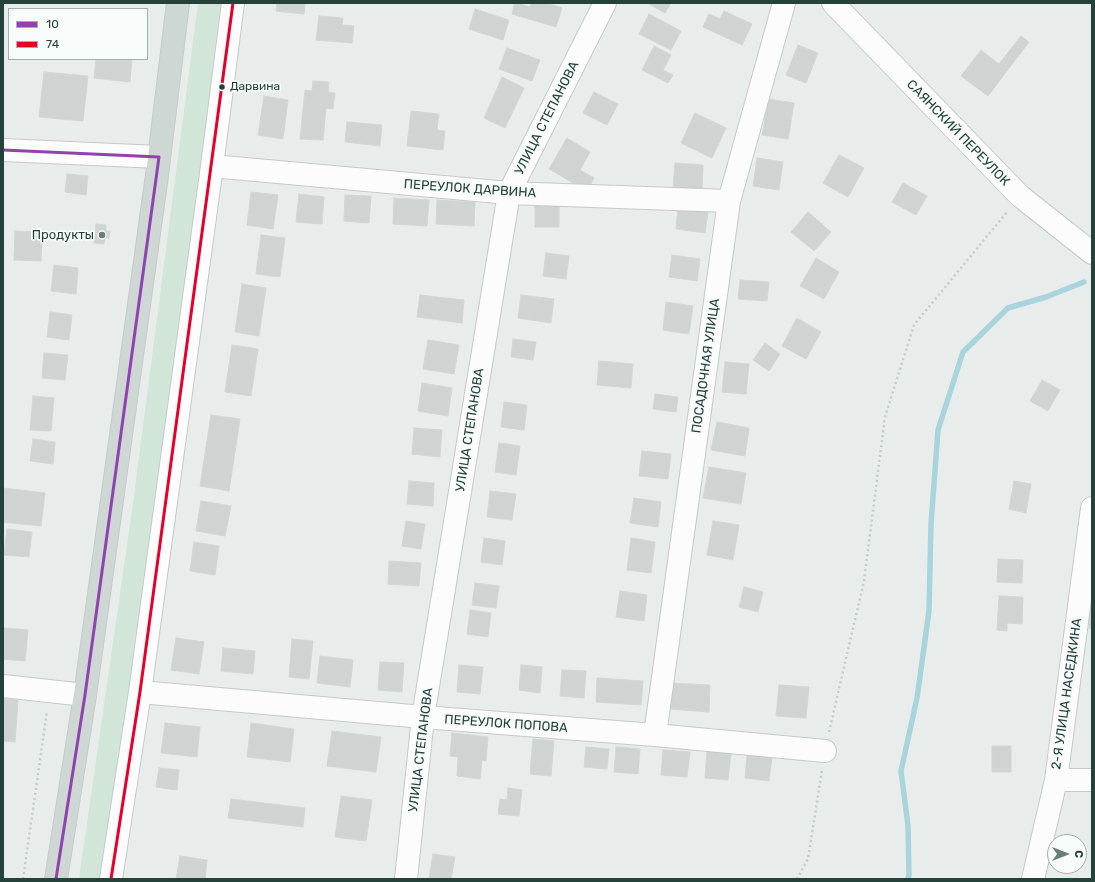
<!DOCTYPE html>
<meta charset="utf-8">
<style>
body{margin:0}
#map{position:relative;width:1095px;height:882px;overflow:hidden;background:#e8edeb;font-family:Rubik,sans-serif}
canvas{display:block}
.frame{position:absolute;inset:0;border:4px solid #24423a;pointer-events:none}
.legend{position:absolute;left:8px;top:8px;width:140px;height:52px;box-sizing:border-box;background:#f7fbf9;border:1px solid #a3b1ad;margin:0;padding:5px 7px;list-style:none;font-size:12px;color:#24423a}
.legend li{display:flex;align-items:center;gap:8px;height:20px}
.legend b{width:20px;border:1px solid #a3b1ad}
.north{position:absolute;left:1047px;top:834px;width:40px;height:40px;box-sizing:border-box;background:#f7fbf9;border:1px solid #a3b1ad;border-radius:50%;rotate:90deg;font-size:11px;font-weight:700;line-height:16px;text-align:center;color:#24423a}
.north::after{content:'';display:block;margin:auto;width:14px;height:18px;background:#697e78;clip-path:polygon(50% 0,100% 100%,50% 72%,0 100%)}
</style>
<div id="map">
<canvas width="1095" height="882"></canvas>
<div class="frame"></div>
<ul class="legend">
<li><b style="height:5px;background:#8e44ad"></b>10</li>
<li><b style="height:5px;background:#e4002b"></b>74</li>
</ul>
<div class="north">С</div>
</div>
<script>
const ctx = document.querySelector('canvas').getContext('2d');
ctx.lineJoin = 'round';
function paint(path, color) { ctx.fillStyle = color; ctx.fill(path, 'evenodd'); }
const toPath = rows => new Path2D(rows.map(r => 'M' + r).join(''));
function strokePath(path, color, width, dash) { ctx.strokeStyle = color; ctx.lineWidth = width; ctx.lineCap = dash ? 'butt' : 'round'; ctx.setLineDash(dash || []); ctx.stroke(path); }
function drawText(font, color, halo, rows, align = 'center') {
  ctx.font = font + ' Rubik,sans-serif'; ctx.lineWidth = 3.5; ctx.setLineDash([]); ctx.textBaseline = 'middle'; ctx.strokeStyle = halo; ctx.fillStyle = color; for (const [text, x, y, turn = 0] of rows) {
    ctx.save(); ctx.translate(x, y); ctx.rotate((+turn || 0) * Math.PI / 180); ctx.textAlign = isNaN(turn) ? turn : align; if (halo) ctx.strokeText(text, 0, 0); ctx.fillText(text, 0, 0); ctx.restore();
  }
}
const green = toPath([
 [198,3,221,3,157,508,101,879,79,879,133,503]
]);
const stream = toPath([
 [908,879,909,875,908,826,901,771,917,698,929,611,931,524,938,430,963,352,1008,308,1046,297,1084,282]
]);
const building = toPath([
 [277,3,305,3,304,14,276,11,277,3],
 [515,3,530,7,531,3,546,3,562,8,556,27,512,14,515,3],
 [647,3,671,3,665,13,647,3],
 [475,9,509,20,503,40,469,29,475,9],
 [724,11,752,24,742,45,703,27,709,14,720,19,724,11],
 [649,14,681,31,671,50,639,34,649,14],
 [319,16,343,18,342,25,354,26,352,43,316,40,319,16],
 [1021,36,1029,42,988,96,961,76,981,50,999,64,1021,36],
 [798,45,818,53,806,83,786,75,798,45],
 [654,46,671,55,663,70,673,75,668,83,642,70,654,46],
 [507,48,540,60,532,81,499,69,507,48],
 [96,59,132,59,130,82,94,78,96,59],
 [44,72,88,76,83,121,39,117,44,72],
 [502,77,524,88,505,128,484,118,502,77],
 [313,81,329,82,328,92,335,93,333,109,326,108,323,140,300,139,305,90,312,91,313,81],
 [594,92,618,104,607,125,583,113,594,92],
 [264,96,288,100,283,139,258,135,264,96],
 [769,99,794,103,788,139,762,135,769,99],
 [411,111,439,114,437,130,445,131,443,150,407,146,411,111],
 [695,113,726,128,712,158,681,143,695,113],
 [347,122,382,125,380,146,345,142,347,122],
 [567,138,590,152,580,170,594,178,587,191,549,169,567,138],
 [839,155,864,168,848,197,823,183,839,155],
 [757,158,783,162,779,190,753,186,757,158],
 [675,163,703,165,702,191,673,189,675,163],
 [67,174,88,176,86,195,65,192,67,174],
 [903,183,927,196,916,215,892,202,903,183],
 [251,192,278,195,273,229,247,225,251,192],
 [299,194,324,197,322,224,296,222,299,194],
 [345,195,371,196,369,223,344,221,345,195],
 [394,198,429,200,427,226,393,224,394,198],
 [437,200,475,202,474,226,436,224,437,200],
 [535,203,559,203,559,227,535,227,535,203],
 [678,208,708,212,705,233,676,229,678,208],
 [808,212,831,232,814,251,791,232,808,212],
 [96,224,106,225,106,231,110,231,109,238,105,238,104,244,94,243,96,224],
 [15,231,42,232,41,261,14,260,15,231],
 [261,235,285,238,280,277,256,274,261,235],
 [546,253,569,256,566,279,543,276,546,253],
 [672,255,700,259,697,281,669,277,672,255],
 [816,258,839,272,824,299,800,286,816,258],
 [54,265,78,268,76,294,51,291,54,265],
 [740,280,769,282,767,301,738,299,740,280],
 [242,284,266,288,259,336,235,332,242,284],
 [420,295,464,300,462,323,417,317,420,295],
 [521,295,554,299,551,323,518,318,521,295],
 [666,302,693,306,689,334,663,330,666,302],
 [50,312,72,315,69,340,47,337,50,312],
 [797,318,821,332,806,359,782,346,797,318],
 [513,339,536,342,533,360,511,357,513,339],
 [428,340,459,345,454,374,423,369,428,340],
 [765,343,780,354,769,371,753,360,765,343],
 [232,345,258,349,251,396,225,392,232,345],
 [44,353,68,355,65,380,42,378,44,353],
 [599,361,633,364,631,388,597,385,599,361],
 [725,362,749,364,746,394,722,392,725,362],
 [1042,380,1060,390,1048,411,1030,401,1042,380],
 [422,383,452,388,448,416,418,411,422,383],
 [655,394,678,397,676,412,653,409,655,394],
 [33,396,54,398,51,431,30,430,33,396],
 [504,402,527,405,524,430,501,427,504,402],
 [211,415,240,419,229,491,200,486,211,415],
 [717,422,749,428,745,456,711,450,717,422],
 [414,428,442,430,440,457,412,454,414,428],
 [33,439,55,442,53,464,30,461,33,439],
 [499,443,520,446,516,475,495,472,499,443],
 [642,451,671,454,668,479,639,476,642,451],
 [709,467,746,473,741,504,703,498,709,467],
 [409,481,434,483,433,506,407,504,409,481],
 [1014,481,1031,484,1026,513,1009,509,1014,481],
 [3,488,45,493,41,526,3,522,3,488],
 [490,491,516,494,512,520,487,517,490,491],
 [634,498,661,502,658,527,630,523,634,498],
 [201,501,231,506,225,536,196,531,201,501],
 [406,521,425,524,421,549,402,546,406,521],
 [713,521,739,525,733,560,707,555,713,521],
 [7,529,32,532,29,557,4,555,7,529],
 [484,538,505,541,502,565,481,562,484,538],
 [631,538,655,542,651,573,627,570,631,538],
 [194,542,219,546,215,575,190,571,194,542],
 [998,559,1023,560,1022,583,997,582,998,559],
 [389,561,421,563,419,586,388,584,389,561],
 [475,583,499,586,496,608,472,605,475,583],
 [744,587,763,592,758,612,739,607,744,587],
 [620,591,647,595,644,621,616,617,620,591],
 [999,596,1023,597,1022,624,1007,623,1007,631,997,630,999,596],
 [1089,601,1092,601,1092,629,1089,629,1089,601],
 [470,610,491,613,488,637,467,634,470,610],
 [4,628,28,630,25,661,3,659,4,628],
 [176,638,204,642,199,674,171,670,176,638],
 [292,639,313,641,309,679,289,677,292,639],
 [223,648,255,651,253,674,221,671,223,648],
 [320,656,353,660,350,687,317,683,320,656],
 [380,662,404,663,402,692,378,690,380,662],
 [459,665,483,667,480,694,457,692,459,665],
 [521,665,542,667,540,693,519,690,521,665],
 [562,670,586,671,584,698,560,696,562,670],
 [597,678,643,681,641,705,596,702,597,678],
 [670,683,710,685,709,712,669,709,670,683],
 [779,685,809,687,806,718,776,716,779,685],
 [3,699,18,700,15,742,3,741,3,699],
 [165,723,200,727,197,757,161,753,165,723],
 [251,723,294,729,290,762,247,757,251,723],
 [332,731,381,737,376,772,327,766,332,731],
 [452,733,488,737,486,761,482,760,480,779,457,776,458,757,450,756,452,733],
 [533,739,554,741,551,776,530,774,533,739],
 [992,746,1011,746,1011,772,992,772,992,746],
 [586,747,609,749,607,769,584,767,586,747],
 [616,747,640,749,638,774,614,772,616,747],
 [663,750,690,752,687,777,661,775,663,750],
 [707,751,731,753,728,780,705,778,707,751],
 [747,755,772,757,769,781,745,778,747,755],
 [159,768,179,770,177,790,156,787,159,768],
 [508,788,522,790,519,816,498,814,500,799,507,800,508,788],
 [341,796,372,800,366,841,335,837,341,796],
 [231,799,305,808,303,827,228,818,231,799],
 [433,854,455,857,451,879,429,879,433,854],
 [180,856,207,860,205,879,176,879,180,856]
]);
const path = toPath([
 [829,732,864,581,885,417,914,325,1007,212],
 [23,879,47,711],
 [797,879,808,859,822,770]
]);
const minor = toPath([
 [833,3,1020,196,1092,253],
 [3,150,159,157],
 [212,166,509,193,729,201],
 [3,686,85,695],
 [140,692,423,717,655,735,825,751],
 [655,735,729,201,784,3],
 [1056,780,1092,780],
 [111,879,140,692,212,166,233,3],
 [406,879,423,717,509,193,605,3],
 [1033,879,1056,780,1092,508]
]);
const major = toPath([
 [56,879,85,695,157,175,178,3]
]);
const bus1 = toPath([
 [3,150,159,157,85,695,56,879]
]);
const bus2 = toPath([
 [111,879,140,692,233,3]
]);
const markers = [
 [222,87,3.5,"#24423a"],
 [102,235,4,"#697e78"]
];
const busNames = [
 ["Дарвина",230,87]
];
const streetNames = [
 ["УЛИЦА СТЕПАНОВА",547,118,-63],
 ["САЯНСКИЙ ПЕРЕУЛОК",958,133,46],
 ["ПЕРЕУЛОК ДАРВИНА",470,189,4],
 ["ПОСАДОЧНАЯ УЛИЦА",706,366,-82],
 ["УЛИЦА СТЕПАНОВА",470,430,-81],
 ["2-Я УЛИЦА НАСЕДКИНА",1067,694,-82],
 ["ПЕРЕУЛОК ПОПОВА",506,724,4],
 ["УЛИЦА СТЕПАНОВА",421,750,-83]
];
const poiNames = [
 ["Продукты",94,235]
];
paint(green, '#d1e6d8');
strokePath(stream, '#a9d4db', 5.5);
paint(building, '#cfd4d2');
strokePath(building, '#d1d6d4', 1);
strokePath(minor, '#c5cac8', 24);
strokePath(major, '#c3ccc9', 24);
strokePath(path, '#c3ccca', 2.5, [2, 3]);
strokePath(minor, '#fcfcfc', 22);
strokePath(major, '#cfd7d5', 22);
strokePath(bus1, '#8e44ad', 3);
strokePath(bus2, '#e4002b', 3);
for (const [x, y, r, color] of markers) { const dot = new Path2D(); dot.arc(x, y, r, 0, 2 * Math.PI); ctx.fillStyle = color; ctx.fill(dot); strokePath(dot, '#f7fbf9', 1.5); }
drawText('12px', '#24423a', '#f7fbf9', busNames, 'left');
drawText('13px', '#24423a', '#f7fbf9', streetNames);
drawText('13px', '#24423a', '#f7fbf9', poiNames, 'right');
</script>
